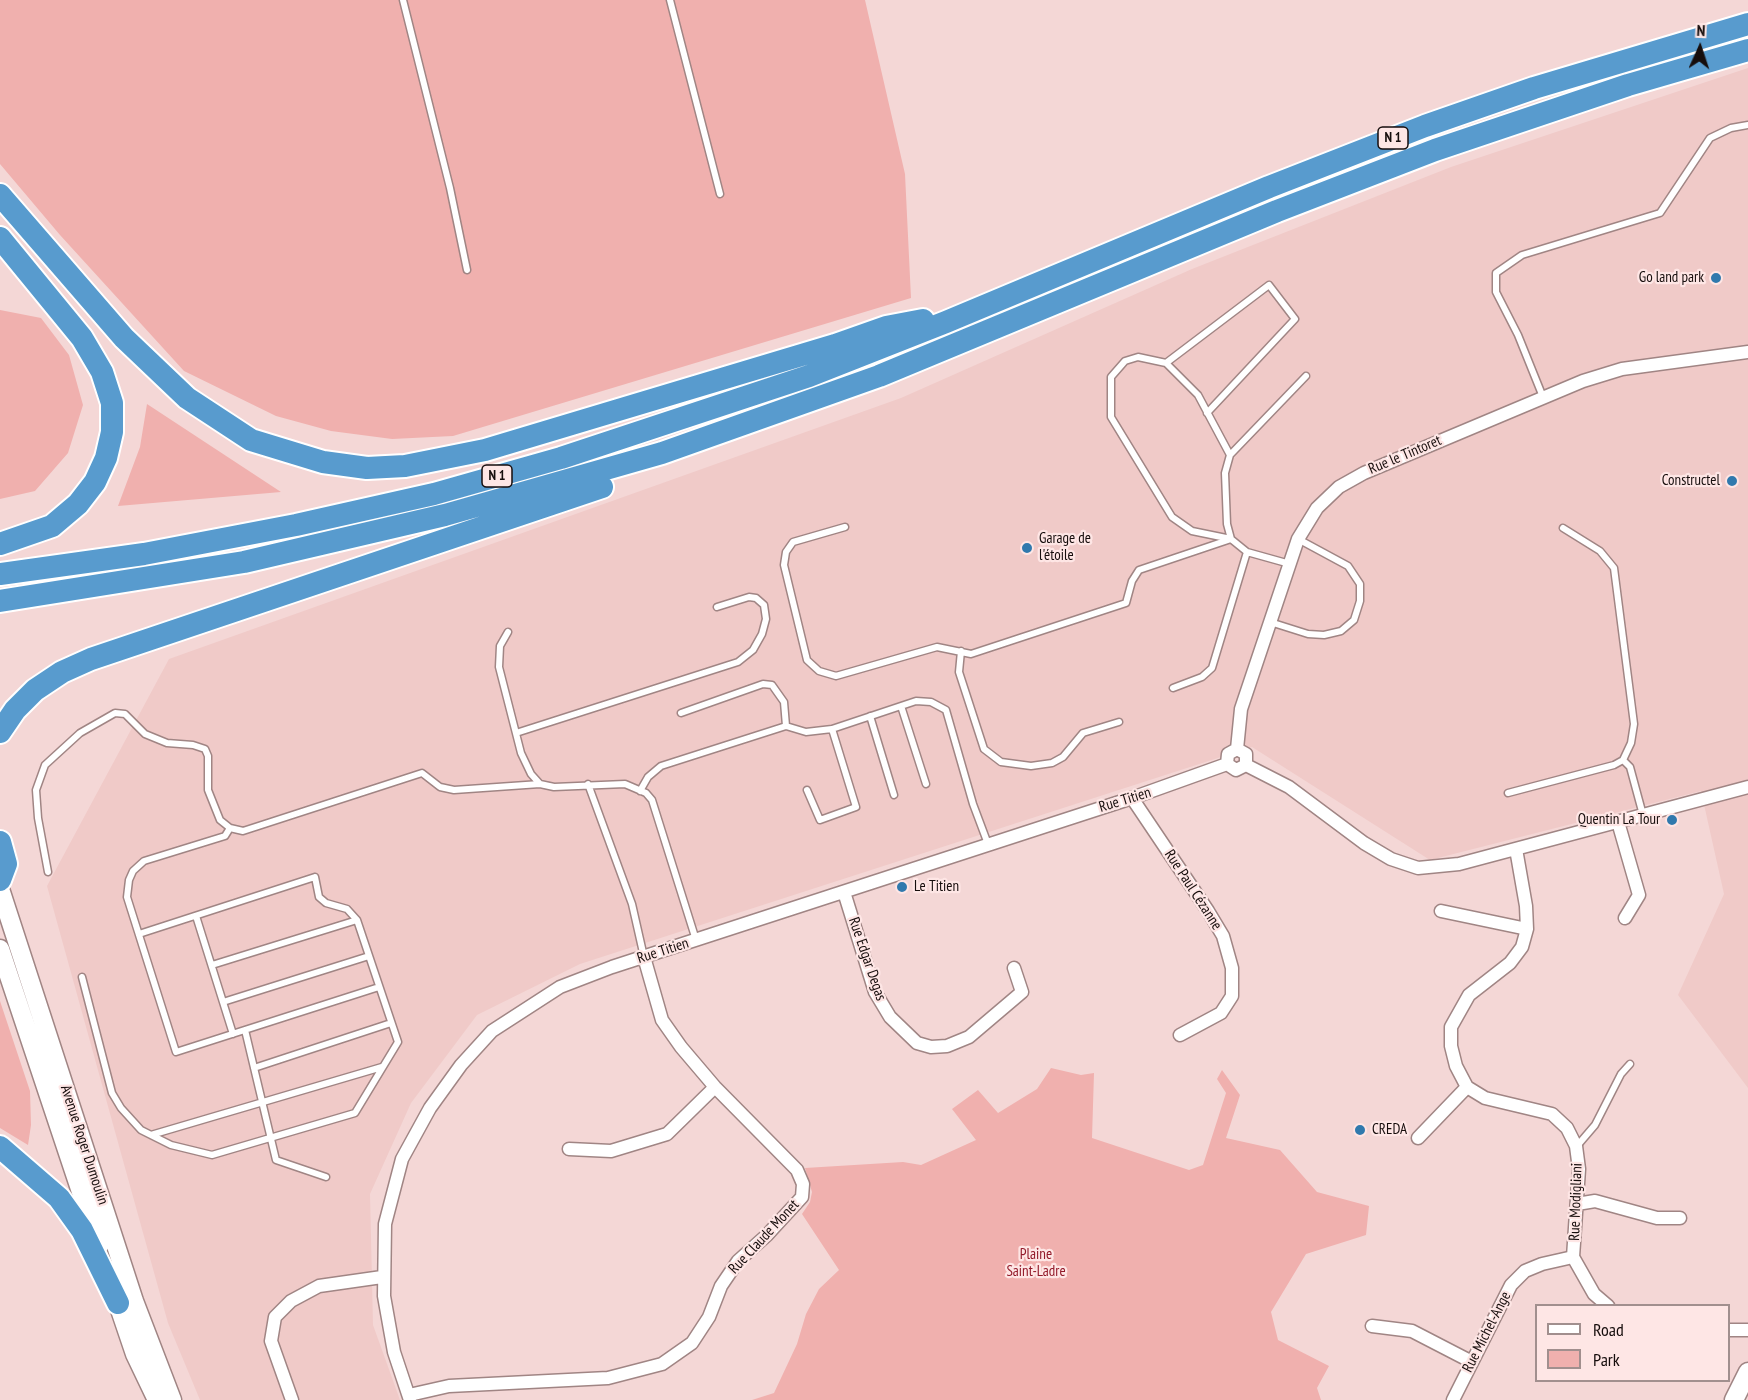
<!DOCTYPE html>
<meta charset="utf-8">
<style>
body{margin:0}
#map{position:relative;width:1748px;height:1400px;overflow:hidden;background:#f4d7d6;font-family:"PT Sans Narrow",sans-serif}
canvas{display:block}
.legend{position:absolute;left:1535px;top:1304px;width:195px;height:78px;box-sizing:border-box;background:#fee6e5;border:2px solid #a18f8e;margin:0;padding:8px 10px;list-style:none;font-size:18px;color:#160d0c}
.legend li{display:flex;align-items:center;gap:12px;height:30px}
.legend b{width:30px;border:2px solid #a18f8e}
.north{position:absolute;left:1670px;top:18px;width:60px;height:60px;-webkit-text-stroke:4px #fee6e5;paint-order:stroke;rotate:3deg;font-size:16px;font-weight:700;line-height:24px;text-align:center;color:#160d0c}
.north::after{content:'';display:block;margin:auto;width:21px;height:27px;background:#160d0c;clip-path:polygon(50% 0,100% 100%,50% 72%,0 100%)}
</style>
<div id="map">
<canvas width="1748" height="1400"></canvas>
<ul class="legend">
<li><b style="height:8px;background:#fff"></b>Road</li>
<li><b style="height:16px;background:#f0b0ae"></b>Park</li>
</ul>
<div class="north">N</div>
</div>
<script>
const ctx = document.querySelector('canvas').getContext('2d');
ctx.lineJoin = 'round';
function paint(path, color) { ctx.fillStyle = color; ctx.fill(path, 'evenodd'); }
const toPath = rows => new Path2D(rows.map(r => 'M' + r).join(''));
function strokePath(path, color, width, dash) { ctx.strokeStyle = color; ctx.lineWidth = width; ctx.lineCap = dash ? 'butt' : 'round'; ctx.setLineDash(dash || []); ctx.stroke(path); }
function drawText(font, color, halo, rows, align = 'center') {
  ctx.font = font + ' "PT Sans Narrow",sans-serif'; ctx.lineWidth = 4.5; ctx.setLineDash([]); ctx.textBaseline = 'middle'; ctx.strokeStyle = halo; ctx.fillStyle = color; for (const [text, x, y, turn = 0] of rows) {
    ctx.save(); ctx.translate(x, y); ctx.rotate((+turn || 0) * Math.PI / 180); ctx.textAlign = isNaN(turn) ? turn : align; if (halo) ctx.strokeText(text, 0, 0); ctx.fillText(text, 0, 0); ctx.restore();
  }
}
const built = toPath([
 [1748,68,1748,1088,1678,995,1724,894,1701,791,1430,860,1252,747,580,964,477,1015,411,1103,370,1194,373,1325,400,1400,200,1400,168,1323,47,886,169,659,901,398,1192,269,1451,167]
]);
const green = toPath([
 [0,0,865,0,905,174,911,298,453,436,392,439,331,431,276,416,184,371,60,235,0,164],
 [0,310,41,318,69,355,83,405,68,453,35,491,0,499],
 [147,404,281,492,118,506,140,447],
 [0,1001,30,1091,31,1125,28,1145,0,1128],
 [1051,1068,1081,1075,1094,1073,1092,1138,1189,1170,1203,1165,1226,1093,1217,1079,1222,1070,1240,1095,1226,1138,1280,1150,1317,1192,1369,1206,1366,1235,1306,1254,1271,1312,1278,1340,1329,1366,1317,1388,1321,1400,752,1400,774,1393,797,1344,806,1314,819,1289,839,1270,802,1214,810,1202,812,1192,805,1168,903,1162,921,1165,976,1140,952,1109,978,1090,998,1113,1037,1089]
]);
const lane = toPath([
 [403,0,450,188,467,270],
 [670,0,720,194],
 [1166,363,1269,285,1295,319,1207,413],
 [1543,397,1518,335,1496,292,1496,273,1522,255,1660,213,1710,138,1731,128,1748,125],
 [845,527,793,542,786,552,784,565,807,660,819,671,836,676,937,647,971,654,1126,603,1132,581,1139,570,1231,539,1192,531,1172,517,1111,417,1111,377,1125,361,1138,357,1166,363,1198,395,1230,455],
 [1290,564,1247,552,1231,539,1227,524,1225,473,1230,455,1306,376],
 [1270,622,1308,634,1324,635,1341,631,1354,620,1360,601,1360,584,1348,566,1298,539],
 [508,632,500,646,499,667,521,753,531,774,540,784,554,787,625,784,646,793,652,800,696,940],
 [961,651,959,672,984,749,1001,762,1031,766,1052,763,1063,757,1083,733,1119,722],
 [1173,688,1202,677,1212,668,1247,552],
 [901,706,926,784],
 [681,713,763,684,772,685,784,702,786,726],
 [870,716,894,795],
 [516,733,738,662,753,650,762,634,766,619,764,605,756,598,749,597,717,607],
 [1623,760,1630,767,1643,815],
 [588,784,632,904,644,957],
 [807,790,820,820,856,807,832,729],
 [640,791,648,777,661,766,786,726,806,732,832,729,916,701,931,702,946,710,973,804,988,844],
 [1508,793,1614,765,1623,760,1631,743,1634,724,1614,568,1600,551,1563,528],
 [230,828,225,836,144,861,133,871,129,880,127,897,176,1052,379,987],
 [48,872,38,818,36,790,45,765,80,733,115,713,125,714,145,734,167,743,193,745,205,749,208,756,208,790,220,820,230,828,243,831,422,773,440,787,454,790,540,784],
 [196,916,233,1034],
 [212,965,357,920],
 [82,977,112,1093,121,1108,141,1130,171,1145,212,1155,355,1113,398,1042,357,920,347,909,326,903,319,897,315,877,139,934],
 [223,1002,369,956],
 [245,1030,276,1160,326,1177],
 [254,1068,391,1023],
 [151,1135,382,1067],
 [1577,1146,1595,1125,1621,1074,1630,1064]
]);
const street = toPath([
 [1237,749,1241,709,1298,539,1317,508,1339,487,1364,473,1583,381,1622,369,1748,352],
 [1227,764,1228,754,1237,749,1246,754,1246,765],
 [1227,764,1236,770,1246,765],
 [1246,765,1289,787,1364,843,1391,859,1418,868,1459,864,1748,787],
 [1132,798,1208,911,1223,936,1232,968,1232,996,1221,1013,1180,1035],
 [1618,822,1639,895,1625,918],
 [1516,849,1526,906,1527,929,1522,947,1510,963,1469,995,1451,1027,1451,1046,1456,1066,1467,1087,1485,1098,1552,1114,1567,1128,1576,1146,1579,1169,1573,1257],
 [844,892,875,992,890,1017,917,1043,931,1047,947,1046,969,1037,1022,992,1014,968],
 [1441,911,1527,929],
 [1418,1138,1467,1087],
 [569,1149,611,1151,667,1134,715,1087],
 [1577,1204,1595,1201,1657,1218,1680,1218],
 [1573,1257,1594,1294,1608,1306],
 [1372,1326,1412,1331,1472,1362],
 [1728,1330,1748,1330],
 [409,1395,449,1386,608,1378,662,1364,692,1343,709,1317,721,1286,738,1261,767,1235,802,1197,803,1184,797,1170,715,1087,681,1047,662,1020,644,957],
 [292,1400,271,1341,275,1317,291,1301,319,1286,382,1277],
 [410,1400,394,1352,384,1296,385,1224,402,1159,430,1108,461,1065,492,1031,560,987,612,967,1132,798,1227,764],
 [1453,1400,1511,1285,1525,1271,1542,1264,1573,1257]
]);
const secondary = toPath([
 [0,889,134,1301,172,1400],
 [0,949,99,1246],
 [114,1292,135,1354,157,1400],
 [1734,1400,1748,1372]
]);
const highway = toPath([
 [0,195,124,338,187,398,251,440,323,462,367,468,405,466,485,450,835,345,886,327,923,320],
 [0,238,82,338,102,372,112,403,112,432,106,458,95,482,78,504,52,526,0,544],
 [0,574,144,554,296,525,434,494,561,458,809,376,946,322,1269,187,1425,126,1534,88,1748,24],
 [0,601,244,562,445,515,662,453,879,376,1277,211,1435,150,1628,85,1748,50],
 [0,732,15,710,35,690,62,672,91,659,602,487],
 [0,842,6,864,0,880],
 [0,1147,59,1198,82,1230,118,1303]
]);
const markers = [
 [1716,278,6,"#3079ad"],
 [1732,481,6,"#3079ad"],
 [1027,548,6,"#3079ad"],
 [1672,820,6,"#3079ad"],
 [902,887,6,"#3079ad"],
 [1360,1130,6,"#3079ad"]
];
const shields = [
 [1393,138,30],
 [497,476,30]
];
const shieldNames = [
 ["N 1",1393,138],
 ["N 1",497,476]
];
const poiNames = [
 ["Go land park",1704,278],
 ["Constructel",1720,481],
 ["Garage de",1039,539,"left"],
 ["l'étoile",1039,556,"left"],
 ["Quentin La Tour",1660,820],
 ["Le Titien",914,887,"left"],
 ["CREDA",1372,1130,"left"]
];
const streetNames = [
 ["Rue le Tintoret",1405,455,-23],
 ["Rue Titien",1125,800,-17],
 ["Rue Paul Cézanne",1193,890,57],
 ["Rue Titien",663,951,-18],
 ["Rue Edgar Degas",867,959,71],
 ["Avenue Roger Dumoulin",84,1145,72],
 ["Rue Modigliani",1576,1202,-88],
 ["Rue Claude Monet",764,1237,-47],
 ["Rue Michel-Ange",1487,1332,-63]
];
const parkNames = [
 ["Plaine",1036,1255],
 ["Saint-Ladre",1036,1272]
];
paint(built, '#f0cac8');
paint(green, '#f0b0ae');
strokePath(lane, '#a08584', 9);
strokePath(street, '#a08584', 15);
strokePath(secondary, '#a08584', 21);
strokePath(highway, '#fff', 26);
strokePath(lane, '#fff', 6);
strokePath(street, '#fff', 12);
strokePath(secondary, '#fff', 18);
strokePath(highway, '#589bce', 22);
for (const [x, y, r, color] of markers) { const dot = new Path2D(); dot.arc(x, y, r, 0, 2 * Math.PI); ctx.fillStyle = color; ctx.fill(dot); strokePath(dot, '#fee6e5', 2); }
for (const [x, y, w] of shields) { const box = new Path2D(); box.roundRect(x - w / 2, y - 11, w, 22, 4.5); ctx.fillStyle = '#fee6e5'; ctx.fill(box); strokePath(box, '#160d0c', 1.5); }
drawText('bold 14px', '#160d0c', null, shieldNames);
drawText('15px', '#160d0c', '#fee6e5', poiNames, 'right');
drawText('15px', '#160d0c', '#fee6e5', streetNames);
drawText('15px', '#931a2a', '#fee6e5', parkNames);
</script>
